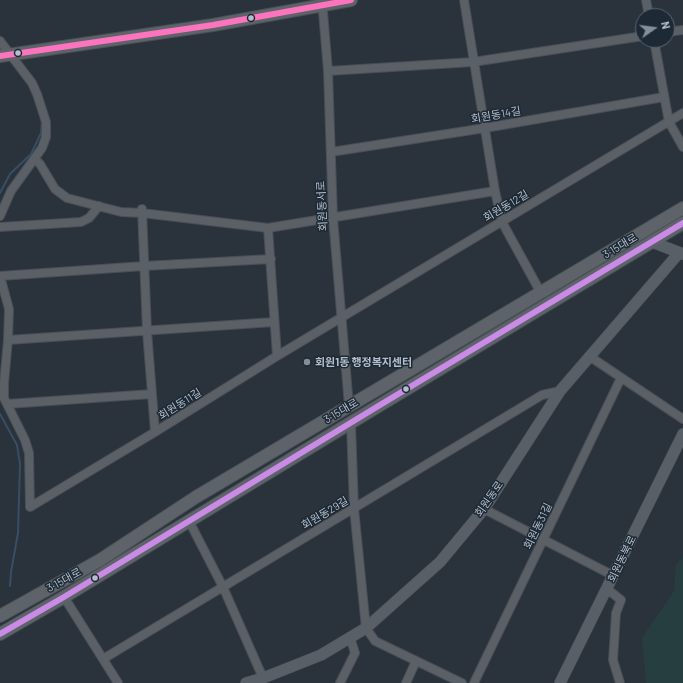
<!DOCTYPE html>
<meta charset="utf-8">
<style>
body{margin:0}
#map{position:relative;width:683px;height:683px;overflow:hidden;background:#2a323b;font-family:Barlow,sans-serif}
canvas{display:block}
.north{position:absolute;left:635px;top:8px;width:40px;height:40px;box-sizing:border-box;background:#1d2935;border:1px solid #596571;border-radius:50%;rotate:76deg;font-size:11px;font-weight:700;line-height:16px;text-align:center;color:#b4bfcb}
.north::after{content:'';display:block;margin:auto;width:14px;height:18px;background:#848e99;clip-path:polygon(50% 0,100% 100%,50% 72%,0 100%)}
</style>
<div id="map">
<canvas width="683" height="683"></canvas>
<div class="north">N</div>
</div>
<script>
const ctx = document.querySelector('canvas').getContext('2d');
ctx.lineJoin = 'round';
function paint(path, color) { ctx.fillStyle = color; ctx.fill(path, 'evenodd'); }
const toPath = rows => new Path2D(rows.map(r => 'M' + r).join(''));
function strokePath(path, color, width, dash) { ctx.strokeStyle = color; ctx.lineWidth = width; ctx.lineCap = dash ? 'butt' : 'round'; ctx.setLineDash(dash || []); ctx.stroke(path); }
function drawText(font, color, halo, rows, align = 'center') {
  ctx.font = font + ' Barlow,"Noto Sans KR",sans-serif'; ctx.lineWidth = 3; ctx.setLineDash([]); ctx.textBaseline = 'middle'; ctx.strokeStyle = halo; ctx.fillStyle = color; for (const [text, x, y, turn = 0] of rows) {
    ctx.save(); ctx.translate(x, y); ctx.rotate((+turn || 0) * Math.PI / 180); ctx.textAlign = isNaN(turn) ? turn : align; if (halo) ctx.strokeText(text, 0, 0); ctx.fillText(text, 0, 0); ctx.restore();
  }
}
const green = toPath([
 [683,556,683,683,646,683,642,638,674,591,676,565]
]);
const stream = toPath([
 [0,193,10,174,31,154,41,133,42,119],
 [0,414,17,445,20,464,18,533,11,572,10,586]
]);
const street = toPath([
 [322,0,328,71,333,218,349,406],
 [464,0,495,191,502,222,541,293],
 [646,0,649,16],
 [667,32,683,30],
 [654,40,669,122,683,147],
 [0,41,32,83,37,94,46,122,46,137,42,148,11,191,0,216],
 [328,71,473,62,643,36],
 [331,152,485,128,664,97],
 [35,159,40,164,55,189,67,198,121,212,142,213,268,228,495,191],
 [142,209,147,331,155,432],
 [0,227,81,222,89,218,99,206],
 [268,228,277,356],
 [0,276,144,266,271,259],
 [0,276,9,309,8,340,4,383,4,398,25,440,29,453,30,507],
 [8,340,274,322],
 [589,356,683,419],
 [7,404,152,394],
 [351,424,354,508,366,628,375,641,462,683],
 [30,507,155,432,277,356,683,113],
 [484,509,614,576],
 [189,521,223,587,263,678,261,682],
 [607,589,621,600,616,613,613,660,620,683],
 [64,597,118,683],
 [103,659,542,395,560,391],
 [340,683,355,653,350,637],
 [406,683,416,661],
 [474,683,621,378]
]);
const secondary = toPath([
 [652,242,683,254],
 [246,683,263,678,321,655,366,628,440,562,484,509,560,391,679,253],
 [560,683,683,434]
]);
const primary = toPath([
 [0,56,213,25,351,0],
 [0,616,100,560,196,497,683,208],
 [0,634,64,597,380,405,683,223]
]);
const bus1 = toPath([
 [0,634,64,597,380,405,683,223]
]);
const bus2 = toPath([
 [0,56,213,25,351,0]
]);
const markers = [
 [251,18,3.5,"#b4bfcb"],
 [18,53,3.5,"#b4bfcb"],
 [307,362,4,"#848e99"],
 [406,389,3.5,"#b4bfcb"],
 [95,578,3.5,"#b4bfcb"]
];
const streetNames = [
 ["회원동14길",496,115,-10],
 ["회원동서로",322,206,-93],
 ["회원동12길",506,206,-31],
 ["3·15대로",620,246,-31],
 ["회원동11길",180,404,-32],
 ["3·15대로",341,411,-31],
 ["회원동로",489,499,-55],
 ["회원동29길",325,513,-31],
 ["회원동31길",538,526,-64],
 ["회원동북로",622,559,-64],
 ["3·15대로",64,580,-29]
];
const poiNames = [
 ["회원1동 행정복지센터",315,362]
];
paint(green, '#273e40');
strokePath(stream, '#374e66', 2);
strokePath(street, '#494e55', 10);
strokePath(secondary, '#494e55', 12);
strokePath(primary, '#484f57', 14);
strokePath(street, '#5b6067', 8);
strokePath(secondary, '#595f66', 11);
strokePath(primary, '#5d6369', 12);
strokePath(bus1, '#ca8be6', 6);
strokePath(bus2, '#fc73be', 6);
for (const [x, y, r, color] of markers) { const dot = new Path2D(); dot.arc(x, y, r, 0, 2 * Math.PI); ctx.fillStyle = color; ctx.fill(dot); strokePath(dot, '#1d2935', 1.5); }
drawText('11px', '#b4bfcb', '#1d2935', streetNames);
drawText('bold 11px', '#b4bfcb', '#1d2935', poiNames, 'left');
</script>
